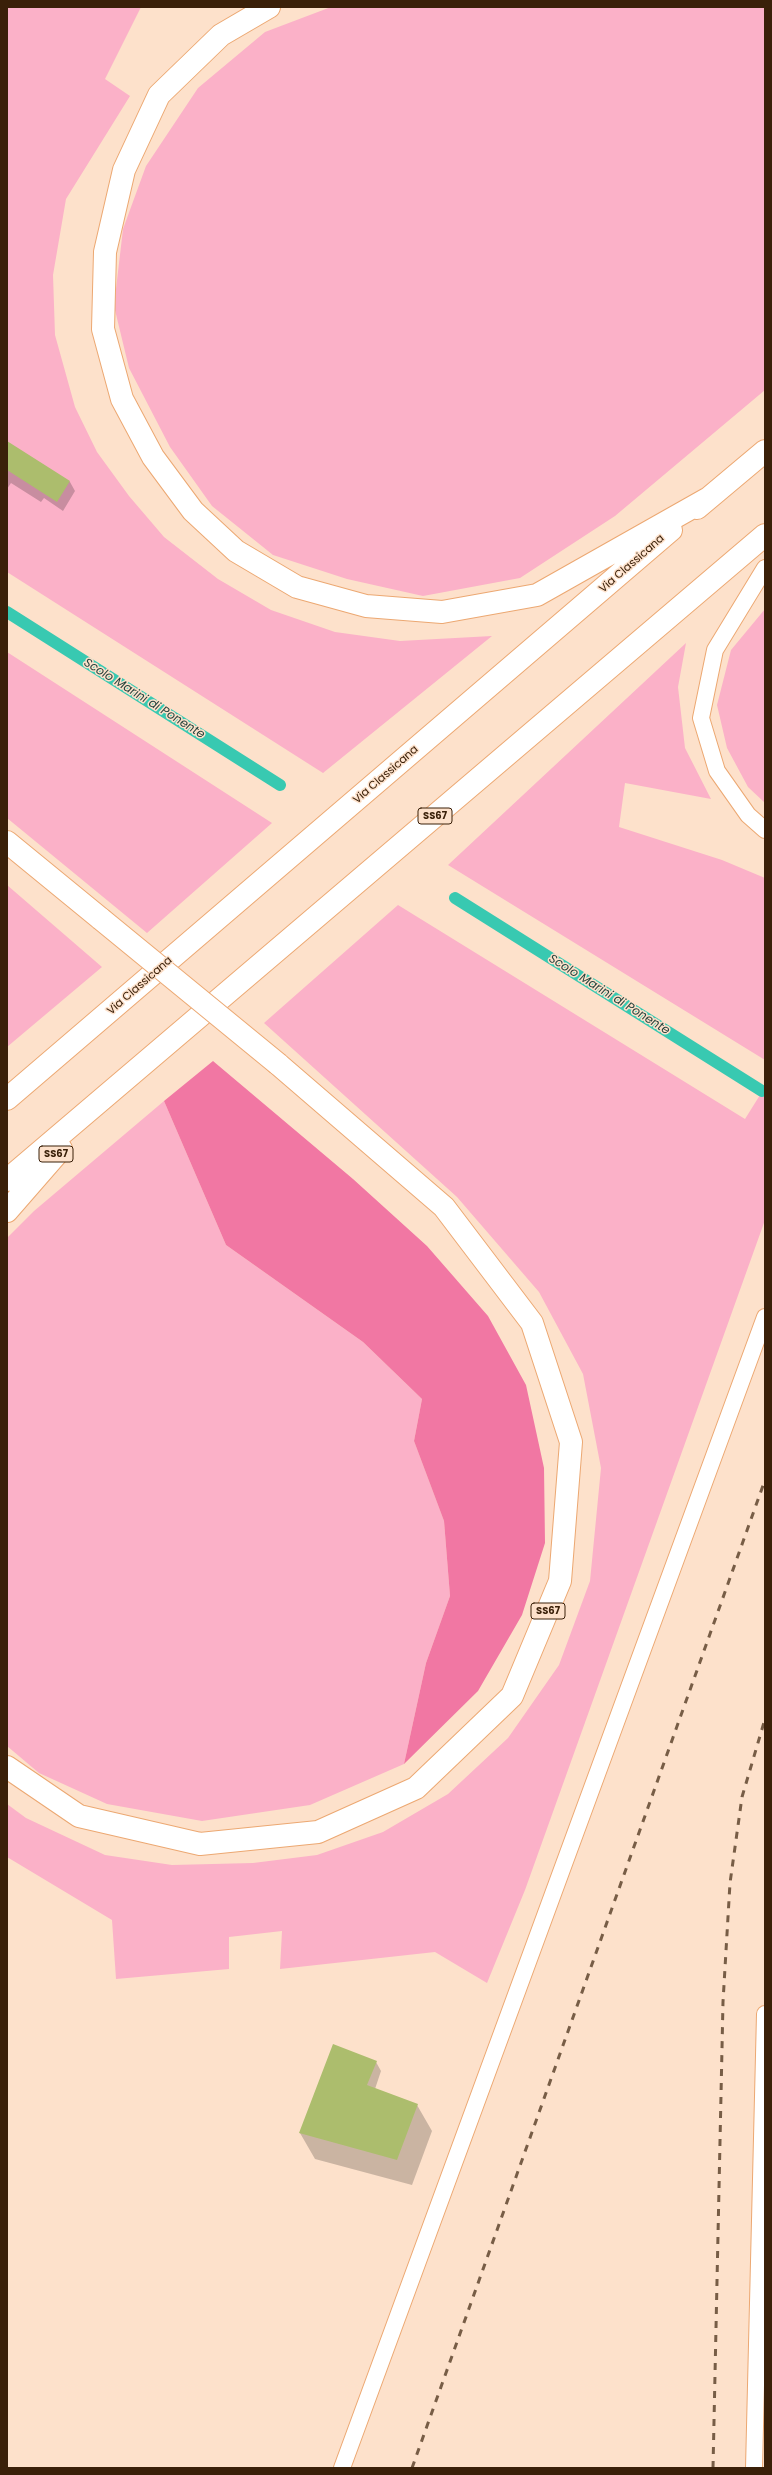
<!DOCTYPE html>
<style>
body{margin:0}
#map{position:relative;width:772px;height:2475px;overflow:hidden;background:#fde1cb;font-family:Poppins,sans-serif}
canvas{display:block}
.frame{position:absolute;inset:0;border:8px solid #3a2009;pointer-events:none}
</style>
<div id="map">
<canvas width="772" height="2475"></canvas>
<div class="frame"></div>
</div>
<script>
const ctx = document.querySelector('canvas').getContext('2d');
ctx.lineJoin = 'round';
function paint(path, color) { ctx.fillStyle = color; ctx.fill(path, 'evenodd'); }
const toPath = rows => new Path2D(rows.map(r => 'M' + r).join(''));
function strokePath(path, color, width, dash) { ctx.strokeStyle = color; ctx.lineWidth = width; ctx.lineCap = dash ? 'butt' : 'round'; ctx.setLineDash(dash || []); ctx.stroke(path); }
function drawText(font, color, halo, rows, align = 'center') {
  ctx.font = font + ' Poppins,sans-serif'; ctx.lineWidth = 3; ctx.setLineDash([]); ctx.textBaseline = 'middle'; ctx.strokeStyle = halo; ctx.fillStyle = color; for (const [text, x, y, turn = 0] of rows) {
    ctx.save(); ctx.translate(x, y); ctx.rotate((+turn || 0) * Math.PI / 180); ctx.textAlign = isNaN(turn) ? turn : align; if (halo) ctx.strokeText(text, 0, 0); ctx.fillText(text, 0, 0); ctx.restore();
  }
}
const green = toPath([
 [7,7,141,7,105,79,130,96,66,199,53,275,55,335,75,407,97,452,129,496,164,537,218,579,271,610,335,632,400,641,492,636,323,773,7,572],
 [331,7,765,7,765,390,615,516,520,578,423,596,347,579,273,555,212,506,170,447,129,368,114,306,123,229,146,166,198,88,265,32],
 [765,609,765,803,748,787,727,748,717,705,731,650],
 [686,643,678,687,685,748,711,799,625,783,619,827,722,860,765,878,765,1060,448,865],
 [7,652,272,823,147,933,7,818],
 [7,885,102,967,7,1047],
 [398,905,745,1119,765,1087,765,1220,525,1890,487,1983,435,1952,280,1969,282,1931,229,1937,229,1969,116,1979,112,1920,7,1857,7,1804,26,1818,105,1855,172,1865,253,1863,317,1855,383,1832,448,1794,508,1738,559,1665,590,1581,601,1468,583,1374,539,1292,457,1197,264,1023],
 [164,1101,226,1245,363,1342,422,1399,414,1441,444,1521,450,1596,426,1663,404,1764,310,1805,202,1821,107,1804,39,1773,7,1746,7,1238,34,1211]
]);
const forest = toPath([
 [213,1061,353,1179,427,1246,488,1316,526,1385,544,1468,545,1543,522,1615,478,1691,404,1764,426,1663,450,1596,444,1521,414,1441,422,1399,363,1342,226,1245,164,1101]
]);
const shadow = toPath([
 [7,442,70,482,75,491,63,511,44,498,41,502,11,483,7,489],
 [376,2062,381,2071,375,2089,417,2105,432,2131,412,2185,315,2159,300,2133]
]);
const stream = toPath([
 [7,612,280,785],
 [455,898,762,1091]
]);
const building = toPath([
 [7,441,70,481,57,502,7,470],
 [333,2044,377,2061,367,2085,418,2104,397,2160,299,2133]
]);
const service = toPath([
 [765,568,715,650,701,718,717,771,748,815,765,830],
 [342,2468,765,1317],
 [754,2468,765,2014]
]);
const trunk = toPath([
 [269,7,221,35,159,95,124,170,105,252,103,329,122,399,153,457,193,511,236,551,297,587,366,606,442,612,537,595,707,499],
 [697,508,765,451],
 [7,842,101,919],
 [7,1099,671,530],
 [7,1180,765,535],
 [7,1211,61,1149],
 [7,1767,79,1816,200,1844,318,1832,416,1788,512,1696,560,1581,571,1442,532,1323,444,1207,278,1064]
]);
const rail = toPath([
 [412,2468,765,1480],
 [713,2468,723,2002,730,1883,742,1797,765,1719]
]);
const trunkBridge = toPath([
 [101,919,278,1064]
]);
const shields = [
 [435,816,34],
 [56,1154,34],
 [548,1611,34]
];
const shieldNames = [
 ["SS67",435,816],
 ["SS67",56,1154],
 ["SS67",548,1611]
];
const streetNames = [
 ["Via Classicana",632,564,-41],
 ["Via Classicana",386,775,-41],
 ["Via Classicana",140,986,-41]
];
const waterNames = [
 ["Scolo Marini di Ponente",144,699,32],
 ["Scolo Marini di Ponente",609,995,32]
];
paint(green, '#fbb1c8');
paint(forest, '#f177a3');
paint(shadow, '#0003');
strokePath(stream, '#38c9b1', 12);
paint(building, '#acbd6d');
strokePath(service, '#eca872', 18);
strokePath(trunk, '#eca872', 24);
strokePath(service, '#fff', 16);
strokePath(trunk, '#fff', 22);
strokePath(rail, '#775d46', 3, [7, 7]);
strokePath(trunkBridge, '#eca872', 24, []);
strokePath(trunkBridge, '#fff', 22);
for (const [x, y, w] of shields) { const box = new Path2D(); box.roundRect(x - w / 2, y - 8, w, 16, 3); ctx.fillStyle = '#fde1cb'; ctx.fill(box); strokePath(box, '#3a2009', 1); }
drawText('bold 10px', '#3a2009', null, shieldNames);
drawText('11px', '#3a2009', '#fde1cb', streetNames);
drawText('italic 12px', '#26433d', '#fde1cb', waterNames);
</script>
